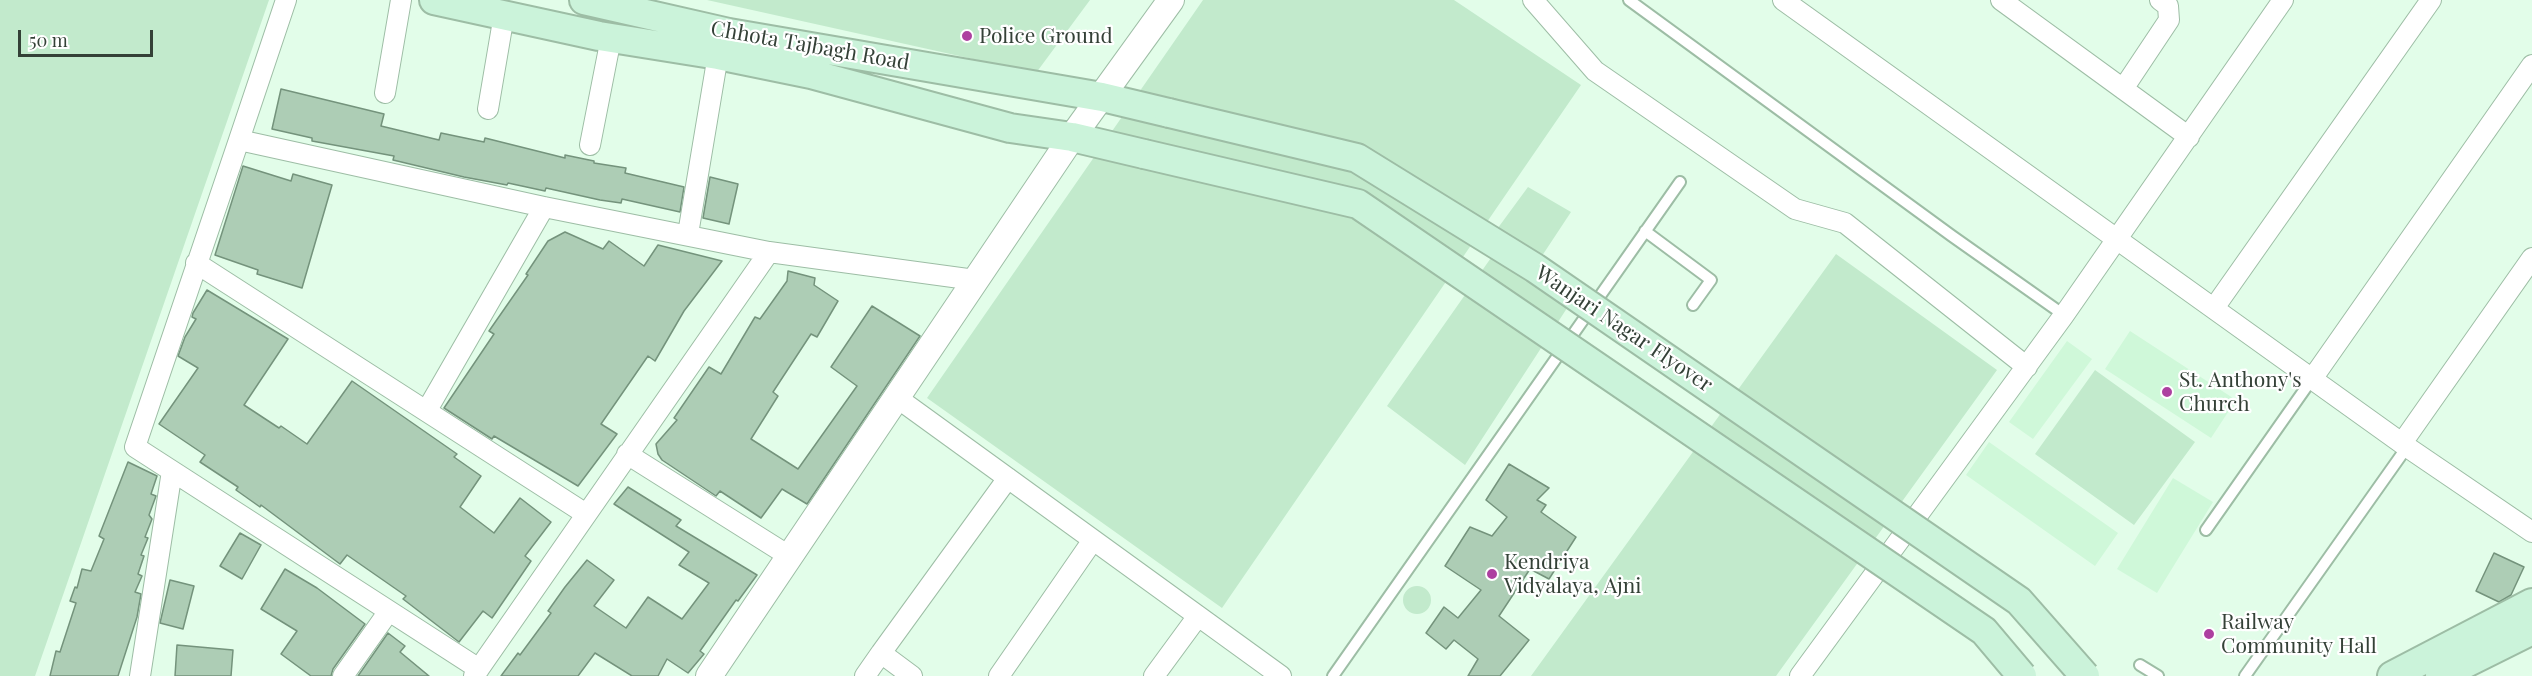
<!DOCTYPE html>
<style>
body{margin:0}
#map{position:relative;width:2532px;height:676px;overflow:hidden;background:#e2fde9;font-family:"Playfair Display",serif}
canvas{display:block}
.scale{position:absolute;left:18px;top:30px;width:135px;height:27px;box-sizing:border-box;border:3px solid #344137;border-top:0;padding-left:8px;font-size:18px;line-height:21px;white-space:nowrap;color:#344137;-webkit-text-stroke:4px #fff;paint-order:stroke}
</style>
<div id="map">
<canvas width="2532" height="676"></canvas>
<div class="scale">50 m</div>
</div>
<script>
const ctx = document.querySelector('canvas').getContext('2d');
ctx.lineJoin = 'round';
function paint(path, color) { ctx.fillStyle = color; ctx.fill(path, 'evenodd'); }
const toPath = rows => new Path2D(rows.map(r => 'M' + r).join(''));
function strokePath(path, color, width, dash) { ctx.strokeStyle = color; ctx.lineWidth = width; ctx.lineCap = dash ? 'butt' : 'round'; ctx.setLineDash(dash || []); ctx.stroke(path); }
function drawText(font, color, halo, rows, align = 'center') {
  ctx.font = font + ' "Playfair Display",serif'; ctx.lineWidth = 4.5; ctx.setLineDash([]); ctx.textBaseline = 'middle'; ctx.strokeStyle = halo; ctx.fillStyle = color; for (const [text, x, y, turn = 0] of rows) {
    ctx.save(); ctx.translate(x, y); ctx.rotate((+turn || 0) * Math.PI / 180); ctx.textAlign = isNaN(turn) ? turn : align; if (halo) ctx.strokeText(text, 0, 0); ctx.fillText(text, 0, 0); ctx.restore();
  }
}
const built = toPath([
 [2130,331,2236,400,2211,438,2105,369],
 [2067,341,2092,359,2033,439,2009,422],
 [1989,442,2118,533,2095,566,1966,475],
 [2173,478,2213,502,2157,593,2117,569]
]);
const green = toPath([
 [0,0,269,0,35,676,0,676],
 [707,0,1090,0,1036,73],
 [1203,0,1454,0,1581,85,1222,608,927,398],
 [1528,187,1571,212,1532,271,1571,302,1465,465,1387,406,1500,245,1492,236],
 [1836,254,1997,370,1776,676,1531,676],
 [2095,370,2195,442,2134,525,2035,454],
 '1403 600a14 14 0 1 1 28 0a14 14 0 1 1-28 0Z'
]);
const building = toPath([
 [281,89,384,114,381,126,439,140,441,133,484,142,485,138,565,158,565,155,594,161,594,163,626,168,625,173,684,187,680,212,622,199,621,203,600,200,546,188,545,191,508,183,507,185,464,177,393,160,394,156,312,141,312,138,272,129,281,89],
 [243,166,291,181,293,174,332,185,302,288,257,274,258,270,215,255,243,166],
 [710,177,738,184,729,224,703,218,710,177],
 [565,232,603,249,609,241,644,266,658,245,722,261,684,311,655,361,648,356,601,424,617,434,578,486,494,436,492,439,444,408,494,334,489,331,528,275,526,274,548,241,565,232],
 [788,271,815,278,814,285,838,301,817,337,811,334,773,392,778,396,751,439,798,469,857,386,831,367,872,306,920,336,807,504,782,489,761,518,720,491,716,496,662,460,658,454,656,444,677,420,674,418,709,367,721,374,755,317,760,319,787,281,788,271],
 [207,290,288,339,244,405,279,428,281,426,307,444,352,381,457,454,454,457,481,476,460,507,494,533,520,498,551,522,525,556,531,561,492,618,483,611,459,642,403,599,406,596,347,555,340,564,261,505,260,507,236,490,238,487,200,462,205,455,159,424,198,368,178,356,185,337,196,319,192,317,193,313,207,290],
 [128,462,157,476,151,494,156,496,149,515,152,519,145,537,148,538,141,555,144,556,138,574,142,576,135,592,141,594,137,617,118,676,50,676,56,651,60,652,76,603,70,601,75,587,77,588,82,569,91,571,104,539,99,536,128,462],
 [1509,464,1549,488,1537,500,1546,505,1541,512,1576,537,1549,579,1530,569,1499,616,1529,640,1500,676,1468,676,1478,659,1454,640,1446,649,1426,633,1444,607,1458,618,1481,590,1445,566,1470,527,1492,536,1507,517,1486,500,1509,464],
 [628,487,681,520,676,526,757,575,738,601,736,600,700,651,704,654,688,673,667,659,658,676,632,676,595,653,578,676,501,676,518,653,520,655,551,613,548,611,565,587,587,560,614,580,594,606,626,628,648,597,682,619,709,583,679,565,689,552,614,504,628,487],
 [240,533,261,545,242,579,220,566,240,533],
 [2494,553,2524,567,2511,595,2499,602,2476,591,2494,553],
 [285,569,317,588,365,624,333,669,331,676,311,676,281,654,297,631,261,609,285,569],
 [170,580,194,586,183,629,160,623,170,580],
 [388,633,405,646,400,652,429,676,358,676,388,633],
 [177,645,233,650,231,676,175,676,177,645]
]);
const service = toPath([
 [1629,0,1952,236,2064,315],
 [1645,231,1711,280,1693,305],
 [2206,530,2312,379],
 [2140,665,2158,676],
 [1333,676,1680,182],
 [2245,676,2407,447]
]);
const minor = toPath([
 [1533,0,1595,71,1795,209,1845,223,2027,367],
 [1783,0,2407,447,2532,532],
 [2001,0,2189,137],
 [2123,89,2169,20,2168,6,2160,0],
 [385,93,401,0],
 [488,109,504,15],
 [239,140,286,0],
 [590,145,611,38],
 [688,234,718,55],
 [769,252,975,280],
 [196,263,586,514],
 [2214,308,2431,0],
 [2312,379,2532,65],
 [896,397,1281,676],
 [427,410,544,207],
 [2402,443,2532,258],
 [627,454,789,556],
 [140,676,172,471],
 [343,676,389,611],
 [474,676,769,252,544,207,239,140,135,447,479,669],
 [865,676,881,653],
 [912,676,881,653,1008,478],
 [999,676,1093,540],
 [1154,676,1198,616],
 [1800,676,2064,315,2283,0]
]);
const tertiary = toPath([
 [709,676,1072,137,1171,0]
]);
const secondary = toPath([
 [434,0,599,36,718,55,811,74,1010,128,1072,137,1144,154],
 [584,0,729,33,1102,97,1169,113],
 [2392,676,2532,603],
 [2440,676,2532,630]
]);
const secondaryBridge = toPath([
 [1169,113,1357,158,1535,268,2019,601,2085,676],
 [1144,154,1358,204,1984,631,2022,676]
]);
const markers = [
 [967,36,6,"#ad40a0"],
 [2167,392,6,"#ad40a0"],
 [1492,574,6,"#ad40a0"],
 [2209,634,6,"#ad40a0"]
];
const poiNames = [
 ["Police Ground",979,36],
 ["St. Anthony's",2179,380],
 ["Church",2179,404],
 ["Kendriya",1504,562],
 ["Vidyalaya, Ajni",1504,586],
 ["Railway",2221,622],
 ["Community Hall",2221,646]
];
const streetNames = [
 ["Chhota Tajbagh Road",810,46,10],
 ["Wanjari Nagar Flyover",1624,329,34]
];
paint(built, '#cff8d9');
paint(green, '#c2eacc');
paint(building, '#adcdb5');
strokePath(building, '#74937c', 1.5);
strokePath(service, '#9dbda5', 14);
strokePath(minor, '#9dbda5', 22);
strokePath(tertiary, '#9dbda5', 28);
strokePath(secondary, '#9dbda5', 32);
strokePath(service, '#fff', 10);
strokePath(minor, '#fff', 20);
strokePath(tertiary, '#fff', 26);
strokePath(secondary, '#cbf3da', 28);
strokePath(secondaryBridge, '#9dbda5', 32, []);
strokePath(secondaryBridge, '#cbf3da', 28);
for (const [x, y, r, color] of markers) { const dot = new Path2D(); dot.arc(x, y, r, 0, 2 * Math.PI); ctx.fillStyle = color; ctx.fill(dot); strokePath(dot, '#fff', 2); }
drawText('21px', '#344137', '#fff', poiNames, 'left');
drawText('21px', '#344137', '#fff', streetNames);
</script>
